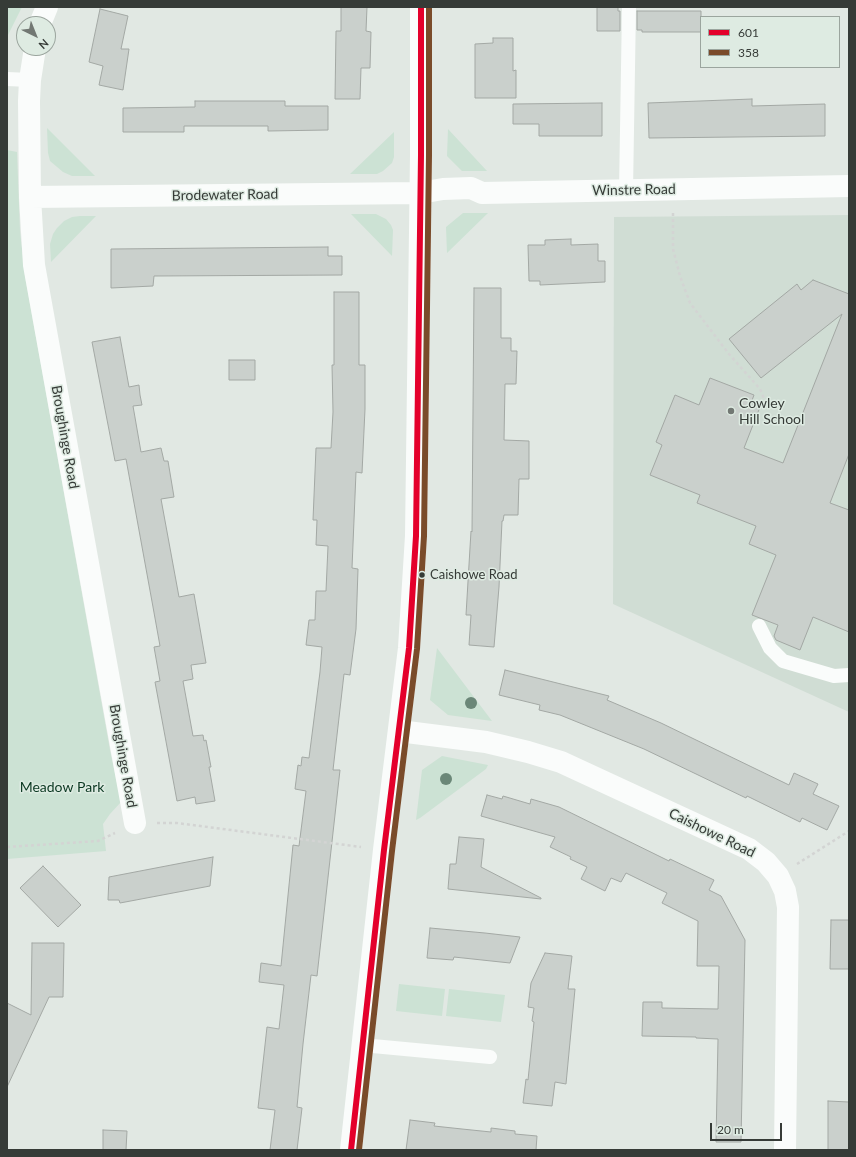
<!DOCTYPE html>
<style>
body{margin:0}
#map{position:relative;width:856px;height:1157px;overflow:hidden;background:#e1e8e3;font-family:Lato,sans-serif}
canvas{display:block}
.frame{position:absolute;inset:0;border:8px solid #363b37;pointer-events:none}
.legend{position:absolute;left:700px;top:16px;width:140px;height:52px;box-sizing:border-box;background:#deebe2;border:1px solid #9ba59e;margin:0;padding:5px 7px;list-style:none;font-size:12px;color:#363b37}
.legend li{display:flex;align-items:center;gap:8px;height:20px}
.legend b{width:20px;border:1px solid #9ba59e}
.north{position:absolute;left:16px;top:16px;width:40px;height:40px;box-sizing:border-box;background:#deebe2;border:1px solid #9ba59e;border-radius:50%;rotate:137deg;font-size:11px;font-weight:700;line-height:16px;text-align:center;color:#363b37}
.north::after{content:'';display:block;margin:auto;width:14px;height:18px;background:#727873;clip-path:polygon(50% 0,100% 100%,50% 72%,0 100%)}
.scale{position:absolute;left:710px;top:1123px;width:72px;height:18px;box-sizing:border-box;border:2px solid #363b37;border-top:0;padding-left:5px;font-size:12px;line-height:14px;white-space:nowrap;color:#363b37;-webkit-text-stroke:3px #deebe2;paint-order:stroke}
</style>
<div id="map">
<canvas width="856" height="1157"></canvas>
<div class="frame"></div>
<ul class="legend">
<li><b style="height:5px;background:#e4002b"></b>601</li>
<li><b style="height:5px;background:#7a4b2a"></b>358</li>
</ul>
<div class="north">N</div>
<div class="scale">20 m</div>
</div>
<script>
const ctx = document.querySelector('canvas').getContext('2d');
ctx.lineJoin = 'round';
function paint(path, color) { ctx.fillStyle = color; ctx.fill(path, 'evenodd'); }
const toPath = rows => new Path2D(rows.map(r => 'M' + r).join(''));
function strokePath(path, color, width, dash) { ctx.strokeStyle = color; ctx.lineWidth = width; ctx.lineCap = dash ? 'butt' : 'round'; ctx.setLineDash(dash || []); ctx.stroke(path); }
function drawText(font, color, halo, rows, align = 'center') {
  ctx.font = font + ' Lato,sans-serif'; ctx.lineWidth = 3; ctx.setLineDash([]); ctx.textBaseline = 'middle'; ctx.strokeStyle = halo; ctx.fillStyle = color; for (const [text, x, y, turn = 0] of rows) {
    ctx.save(); ctx.translate(x, y); ctx.rotate((+turn || 0) * Math.PI / 180); ctx.textAlign = isNaN(turn) ? turn : align; if (halo) ctx.strokeText(text, 0, 0); ctx.fillText(text, 0, 0); ctx.restore();
  }
}
const built = toPath([
 [849,215,849,712,613,604,614,217]
]);
const green = toPath([
 [7,7,22,7,8,35,7,35],
 [47,128,95,176,72,176,63,172,50,161,48,153],
 [448,129,487,171,462,171,447,156],
 [394,132,394,157,392,163,383,171,377,174,350,174],
 [7,150,17,152,20,231,25,276,110,750,121,802,110,814,103,824,106,851,7,859],
 [463,213,488,213,447,253,446,227],
 [351,214,376,214,386,219,391,225,393,230,392,256],
 [80,216,96,216,51,262,50,244,53,234,57,228,64,221,72,217],
 [437,648,492,721,448,715,430,700],
 [442,756,488,765,486,769,420,818,416,820,422,770],
 [399,984,445,989,442,1016,396,1011],
 [449,989,505,995,501,1022,446,1016]
]);
const building = toPath([
 [341,7,367,7,366,31,371,32,370,68,361,68,360,99,335,99,336,31,341,31,341,7],
 [597,7,618,7,618,11,620,11,620,31,597,31,597,7],
 [100,9,128,16,121,49,129,49,123,90,99,85,103,66,89,62,100,9],
 [637,11,701,11,701,32,642,32,642,30,637,30,637,11],
 [493,38,513,38,513,71,516,70,516,98,475,98,475,44,493,43,493,38],
 [752,99,752,106,825,104,825,136,649,138,648,103,752,99],
 [195,101,285,101,285,106,328,106,328,130,268,131,268,126,184,126,184,132,123,132,123,108,195,107,195,101],
 [602,103,602,136,539,136,539,124,513,124,513,104,602,103],
 [571,239,571,245,598,244,598,261,605,261,605,282,540,285,540,281,529,281,528,245,545,245,545,240,571,239],
 [328,247,328,256,342,256,342,275,154,276,153,286,111,288,111,249,328,247],
 [813,280,849,294,849,454,830,503,849,510,849,632,813,617,800,650,776,640,774,636,778,625,752,615,776,555,749,544,756,526,697,503,700,495,650,475,662,445,656,442,675,395,699,405,710,378,754,395,751,403,760,407,744,448,783,463,842,314,761,378,729,339,797,284,801,290,813,280],
 [474,288,501,288,501,338,511,338,511,351,517,351,516,384,505,384,504,440,529,441,529,479,519,479,518,515,504,515,503,521,502,521,499,587,494,647,469,645,471,615,466,615,471,531,472,532,474,288],
 [334,292,359,292,359,365,365,365,365,409,362,473,356,472,352,568,358,569,356,629,350,675,344,674,333,770,340,770,317,976,311,975,303,1044,297,1107,302,1108,297,1150,270,1150,275,1110,258,1108,267,1027,279,1029,284,985,259,982,261,963,281,966,293,845,299,846,306,791,295,789,298,765,301,766,302,757,309,758,320,672,322,647,306,645,309,620,315,620,316,591,326,591,328,546,316,545,317,520,313,520,316,448,331,448,333,412,332,365,334,365,334,292],
 [120,337,129,387,139,385,140,395,142,405,133,406,141,452,161,448,164,461,168,461,174,497,161,499,179,597,194,594,206,663,191,665,193,679,183,681,193,736,203,735,204,741,206,740,211,767,209,767,215,801,196,804,195,797,177,801,155,682,160,681,154,647,160,646,153,607,126,459,115,461,92,342,120,337],
 [229,360,255,360,255,380,229,380,229,360],
 [505,670,609,696,607,700,661,723,789,785,794,773,818,784,813,794,839,806,827,830,802,818,800,822,747,796,746,798,644,749,560,715,539,710,540,705,499,695,505,670],
 [487,795,502,799,503,796,530,804,531,799,559,807,669,861,670,859,714,880,709,890,721,896,745,940,741,1142,716,1142,718,1039,696,1038,696,1037,642,1036,643,1002,662,1002,662,1008,718,1009,719,966,697,966,698,921,662,903,667,893,626,873,621,882,611,878,605,891,581,879,587,867,570,859,571,857,550,847,555,837,481,816,487,795],
 [459,837,484,839,481,867,541,898,541,899,448,889,450,864,456,864,459,837],
 [213,857,210,886,120,903,119,900,108,900,109,877,213,857],
 [43,866,81,905,58,927,20,888,43,866],
 [831,920,849,920,849,969,830,969,831,920],
 [430,928,485,933,520,937,510,963,454,957,453,960,427,958,430,928],
 [32,943,64,943,63,997,49,997,7,1087,7,1003,31,1015,32,943],
 [545,953,572,956,568,989,575,989,566,1084,555,1082,552,1106,523,1103,526,1079,528,1080,534,1022,532,1021,534,1008,528,1007,531,983,545,953],
 [828,1101,849,1102,849,1150,828,1150,828,1101],
 [410,1120,435,1123,434,1126,462,1129,491,1132,491,1128,515,1131,515,1134,537,1136,536,1150,406,1150,410,1120],
 [103,1130,127,1131,126,1150,103,1150,103,1130]
]);
const path = toPath([
 [673,213,673,249,680,276,690,303,729,354,760,389,765,401],
 [157,823,177,823,361,847],
 [7,847,98,841,115,833],
 [797,864,849,831]
]);
const lane = toPath([
 [7,79,30,80],
 [626,191,629,7],
 [759,626,770,648,783,661,834,676,849,675],
 [362,1045,490,1057]
]);
const street = toPath([
 [40,24,47,7],
 [35,48,30,80,29,101,30,197,34,265,135,823],
 [30,197,420,193,443,189,471,188,482,193,849,186],
 [399,731,486,742,528,752,561,762,749,849,766,862,778,876,785,891,788,907,785,1150],
 [351,1150,384,850,409,648,416,536,421,155,421,7]
]);
const bus1 = toPath([
 [351,1150,384,850,409,648,416,536,421,155,421,7]
]);
const bus2 = toPath([
 [359,1150,392,851,417,649,424,536,429,155,429,7]
]);
const trees = [
 [471,703],
 [446,779]
];
const markers = [
 [731,411,4,"#727873"],
 [422,575,3.5,"#363b37"]
];
const busNames = [
 ["Caishowe Road",430,575]
];
const streetNames = [
 ["Winstre Road",634,190,-1],
 ["Brodewater Road",225,195,-1],
 ["Broughinge Road",65,437,80],
 ["Broughinge Road",123,756,80],
 ["Caishowe Road",712,833,26]
];
const poiNames = [
 ["Cowley",739,403],
 ["Hill School",739,419]
];
const parkNames = [
 ["Meadow Park",62,787]
];
paint(built, '#d0ddd4');
paint(green, '#cce2d4');
paint(building, '#cad0cc');
strokePath(building, '#a3a8a4', 1);
strokePath(path, '#d3d4d3', 2.5, [3, 3]);
strokePath(lane, '#fafcfb', 14);
strokePath(street, '#fafcfb', 22);
strokePath(bus1, '#e4002b', 6);
strokePath(bus2, '#7a4b2a', 6);
ctx.fillStyle = '#6b8778';
for (const [x, y] of trees) { ctx.beginPath(); ctx.arc(x, y, 6, 0, 2 * Math.PI); ctx.fill(); }
for (const [x, y, r, color] of markers) { const dot = new Path2D(); dot.arc(x, y, r, 0, 2 * Math.PI); ctx.fillStyle = color; ctx.fill(dot); strokePath(dot, '#deebe2', 1.5); }
drawText('13px', '#363b37', '#deebe2', busNames, 'left');
drawText('14px', '#363b37', '#deebe2', streetNames);
drawText('14px', '#363b37', '#deebe2', poiNames, 'left');
drawText('14px', '#0a3821', '#deebe2', parkNames);
</script>
